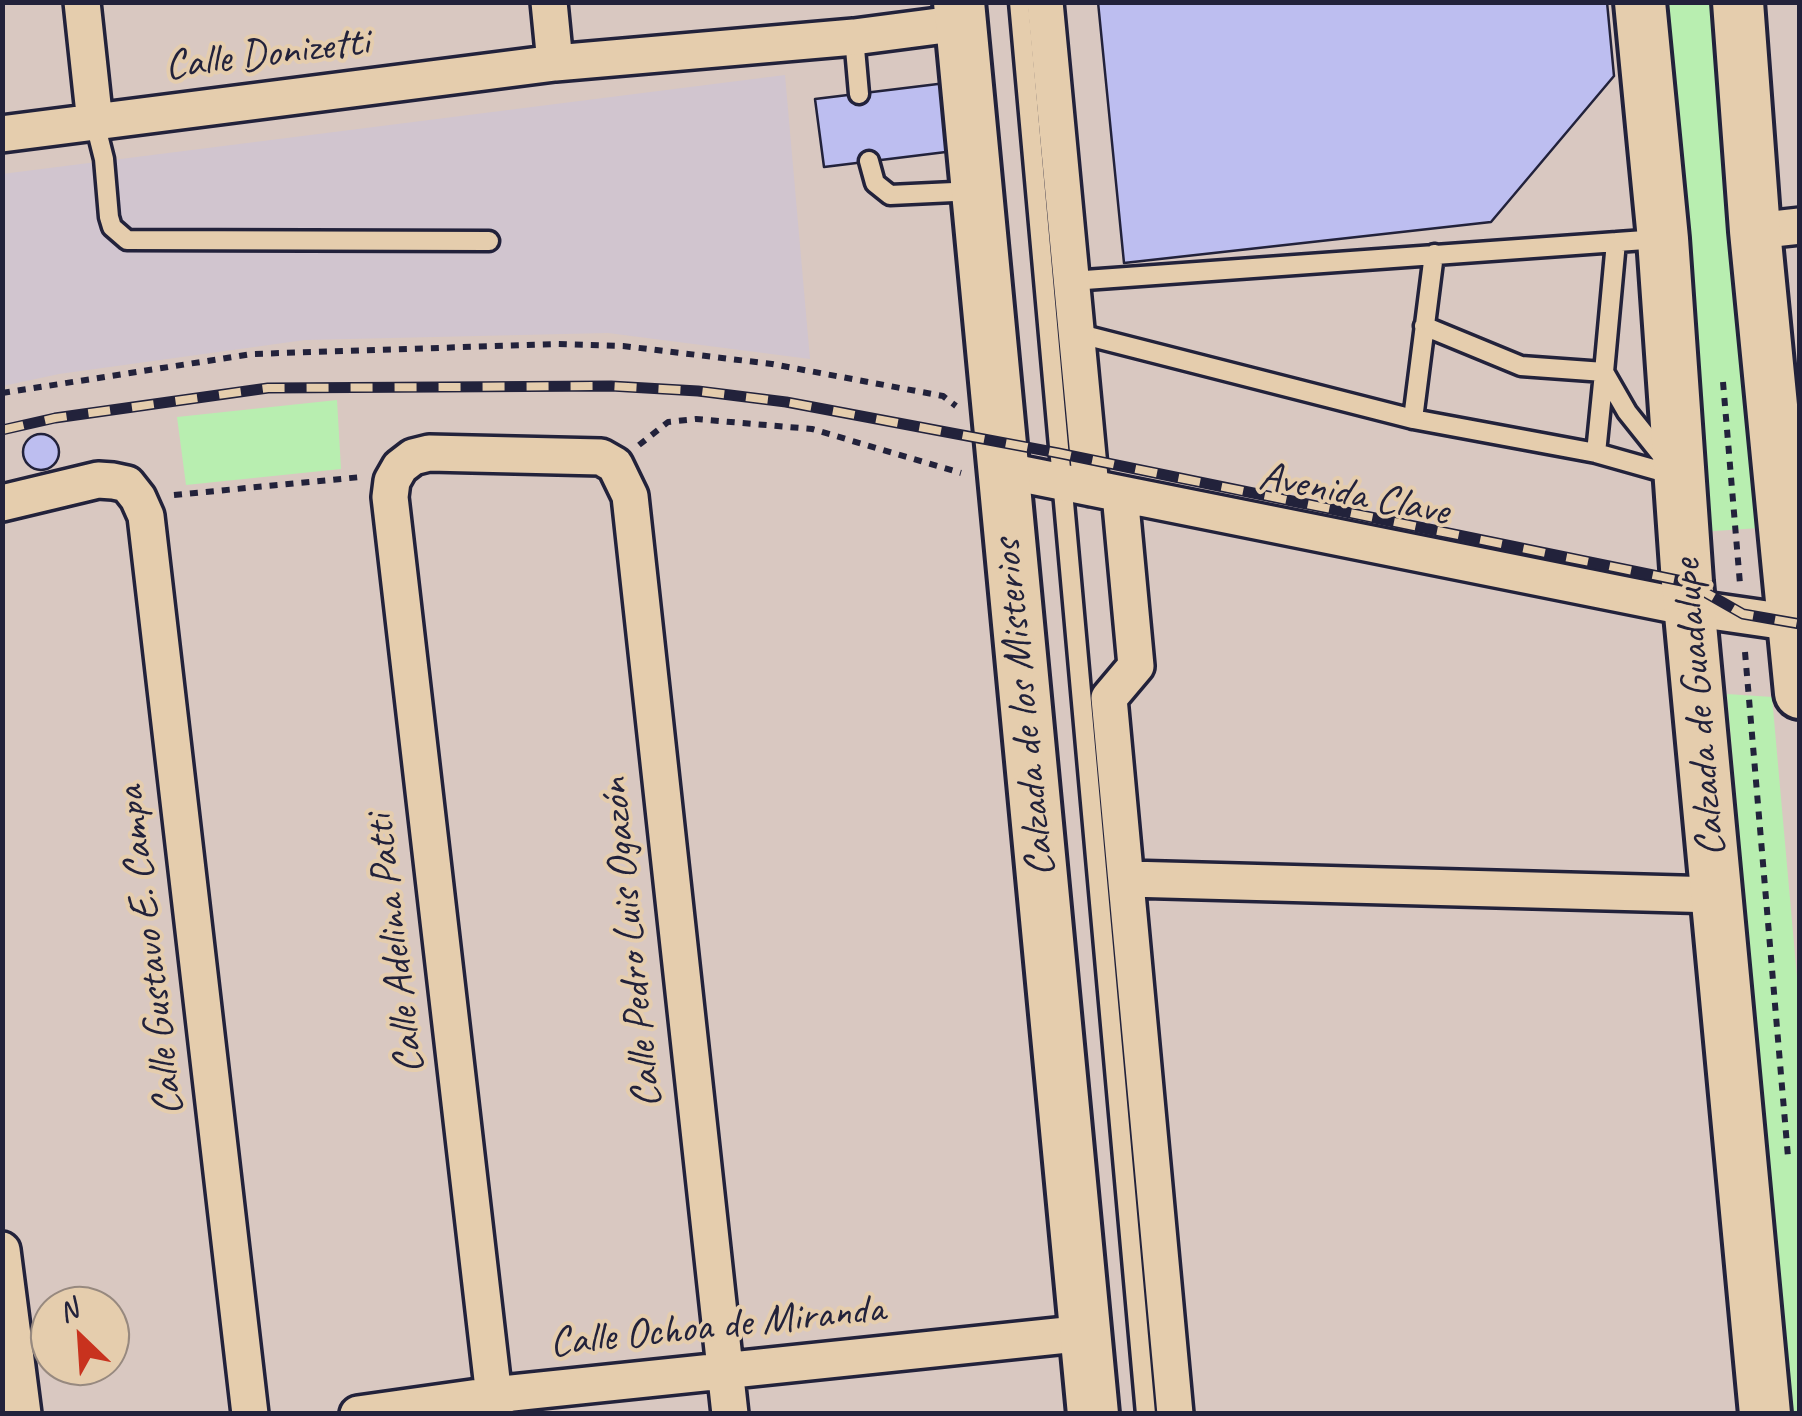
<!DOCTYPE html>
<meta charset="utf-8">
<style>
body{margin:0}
#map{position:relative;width:1802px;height:1416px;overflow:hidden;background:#d9c8c1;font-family:Caveat,sans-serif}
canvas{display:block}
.frame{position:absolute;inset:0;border:5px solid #22223b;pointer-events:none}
.north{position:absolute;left:30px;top:1286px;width:100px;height:100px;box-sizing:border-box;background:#e5cdad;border:2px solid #97897f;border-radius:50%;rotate:335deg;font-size:28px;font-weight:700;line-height:40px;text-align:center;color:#22223b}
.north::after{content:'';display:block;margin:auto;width:35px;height:45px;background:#c8321e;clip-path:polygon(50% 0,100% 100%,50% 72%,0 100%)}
</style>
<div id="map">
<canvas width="1802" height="1416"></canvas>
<div class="frame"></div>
<div class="north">N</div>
</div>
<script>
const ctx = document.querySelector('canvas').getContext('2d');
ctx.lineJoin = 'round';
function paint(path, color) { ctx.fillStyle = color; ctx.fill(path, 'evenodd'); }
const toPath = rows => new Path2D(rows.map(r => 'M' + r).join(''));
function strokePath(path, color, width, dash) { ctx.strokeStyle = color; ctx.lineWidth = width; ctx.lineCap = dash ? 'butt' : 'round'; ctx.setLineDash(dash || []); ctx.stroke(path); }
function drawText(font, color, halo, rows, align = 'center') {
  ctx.font = font + ' Caveat,sans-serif'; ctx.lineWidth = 8; ctx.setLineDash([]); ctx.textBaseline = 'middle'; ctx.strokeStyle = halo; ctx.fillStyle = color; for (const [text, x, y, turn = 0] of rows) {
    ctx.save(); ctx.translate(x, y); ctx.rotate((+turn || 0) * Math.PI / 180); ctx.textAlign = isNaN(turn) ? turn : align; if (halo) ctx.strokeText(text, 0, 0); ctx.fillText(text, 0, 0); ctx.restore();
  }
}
const built = toPath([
 [785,75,810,359,608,333,305,340,59,374,3,386,2,174]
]);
const green = toPath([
 [1660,3,1715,3,1759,528,1700,532],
 [337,400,341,469,186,485,177,417],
 [1727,694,1772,697,1800,1011,1799,1413,1790,1413]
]);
const building = toPath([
 [1098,2,1607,2,1614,76,1491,222,1124,263,1098,2],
 [946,83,954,151,824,167,815,99,946,83],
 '23 452a18 18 0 1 1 36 0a18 18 0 1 1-36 0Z'
]);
const path = toPath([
 [1723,382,1740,584],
 [2,393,252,354,558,344,623,346,772,364,943,396,956,406],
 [639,445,668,422,696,419,812,429,961,473],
 [174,495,361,477],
 [1745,652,1788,1157]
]);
const lane = toPath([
 [1019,2,1146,1414],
 [854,37,859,94],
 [95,123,104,159,109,217,112,227,127,240,489,241],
 [869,161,875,183,890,195,975,191],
 [1071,281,1659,239],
 [1424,326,1521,366,1604,372,1616,242],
 [1076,333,1413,419,1596,453,1674,475],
 [1604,372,1627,412,1667,462],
 [1413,419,1434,254],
 [1596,453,1604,373]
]);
const street = toPath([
 [82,2,95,123],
 [549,2,555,63],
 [1045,2,1091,488],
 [2,134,555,63,854,37,961,23],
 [1755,231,1800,226],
 [1002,470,1690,608,1800,624],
 [1120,494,1136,666,1109,698,1175,1414],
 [2,503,98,480,113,481,127,484,138,498,146,516,250,1414],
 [1128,879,1717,895],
 [2,1250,23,1414],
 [358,1414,493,1395,1086,1333],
 [496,1414,390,497,392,481,400,467,413,457,429,453,601,457,615,465,630,496,730,1414]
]);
const secondary = toPath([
 [959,2,1093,1414],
 [1640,2,1663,239,1687,582,1765,1414],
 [1738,2,1755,231,1800,693]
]);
const rail = toPath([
 [2,430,55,418,268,388,611,386,698,391,786,402,1058,453,1687,582,1743,614,1800,624]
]);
const streetNames = [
 ["Calle Donizetti",267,55,-7],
 ["Avenida Clave",1354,495,11],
 ["Calzada de los Misterios",1025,708,-96],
 ["Calzada de Guadalupe",1700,708,-95],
 ["Calle Pedro Luis Ogazón",632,943,-96],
 ["Calle Adelina Patti",396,944,-97],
 ["Calle Gustavo E. Campa",151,951,-97],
 ["Calle Ochoa de Miranda",717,1327,-6]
];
paint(built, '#d1c5cf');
paint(green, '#b8eeb0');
paint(building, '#bdbef0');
strokePath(building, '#22223b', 2.5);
strokePath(lane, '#22223b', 25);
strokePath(street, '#22223b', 42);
strokePath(secondary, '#22223b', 58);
strokePath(path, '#22223b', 6, [8, 8]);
strokePath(lane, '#e5cdad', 18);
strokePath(street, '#e5cdad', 35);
strokePath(secondary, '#e5cdad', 50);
strokePath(rail, '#22223b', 11);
strokePath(rail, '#e5cdad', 8, [22]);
drawText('42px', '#22223b', '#e5cdad', streetNames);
</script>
